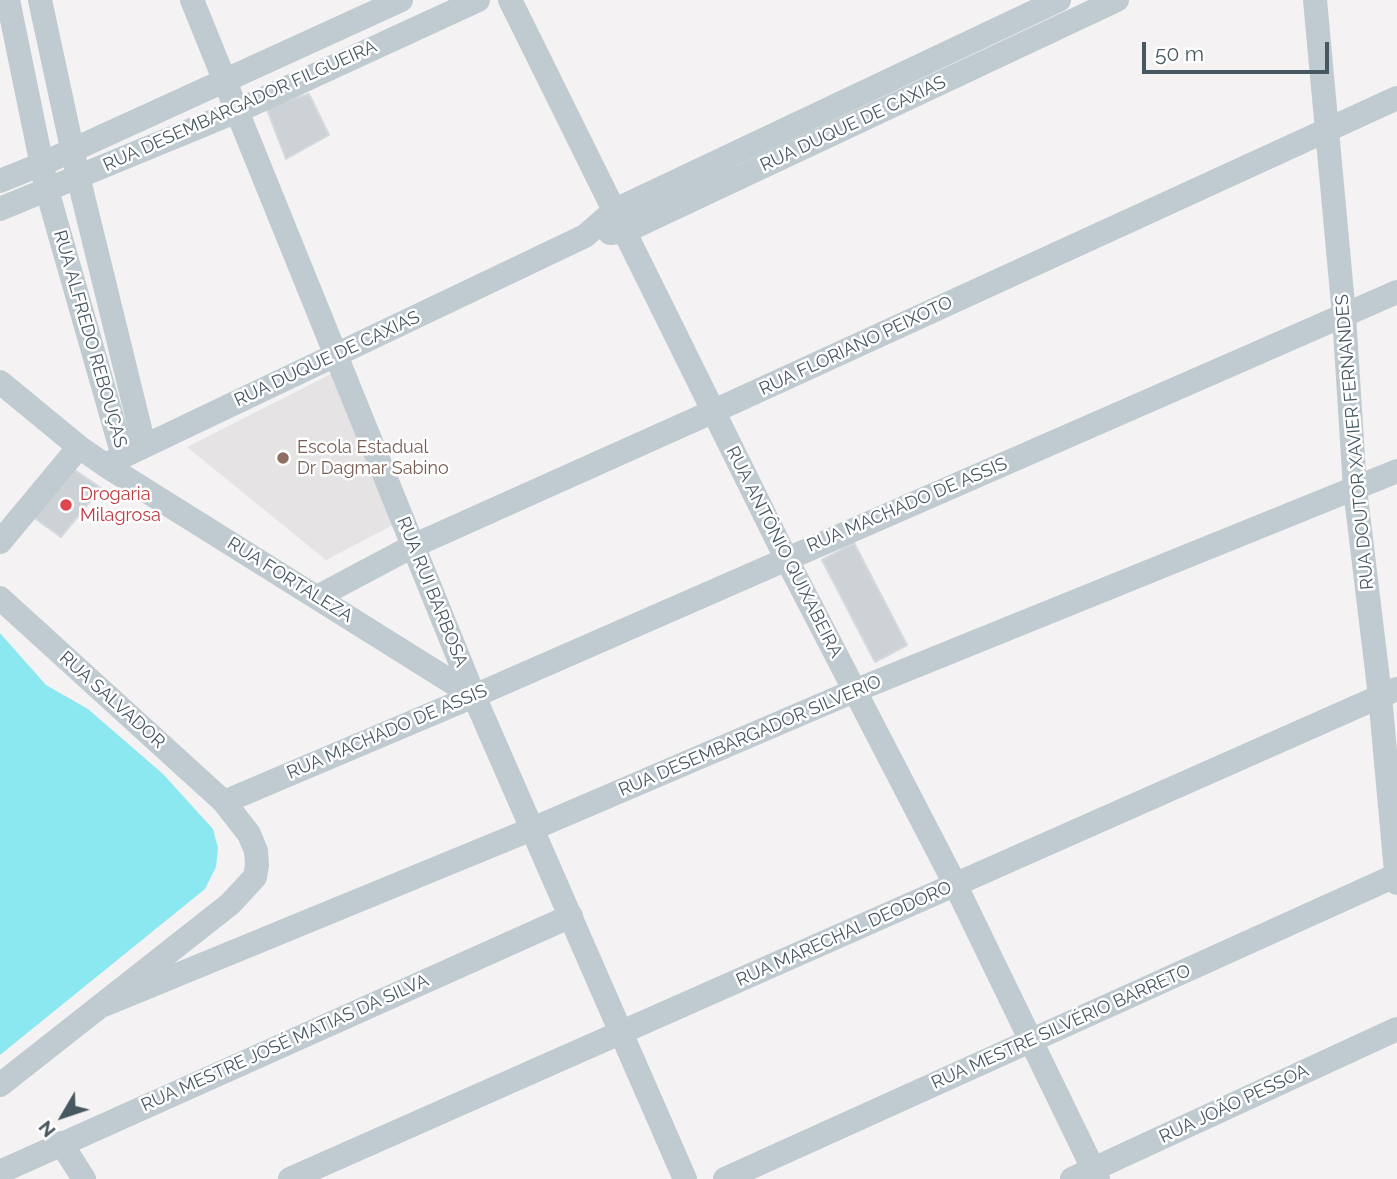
<!DOCTYPE html>
<meta charset="utf-8">
<style>
body{margin:0}
#map{position:relative;width:1397px;height:1179px;overflow:hidden;background:#f4f2f2;font-family:Raleway,sans-serif}
canvas{display:block}
.north{position:absolute;left:28px;top:1081px;width:70px;height:70px;-webkit-text-stroke:5px #fff;paint-order:stroke;rotate:231deg;font-size:19px;font-weight:700;line-height:28px;text-align:center;color:#485860}
.north::after{content:'';display:block;margin:auto;width:24px;height:32px;background:#485860;clip-path:polygon(50% 0,100% 100%,50% 72%,0 100%)}
.scale{position:absolute;left:1142px;top:42px;width:187px;height:32px;box-sizing:border-box;border:4px solid #485860;border-top:0;padding-left:9px;font-size:21px;line-height:24px;white-space:nowrap;color:#485860;-webkit-text-stroke:5px #fff;paint-order:stroke}
</style>
<div id="map">
<canvas width="1397" height="1179"></canvas>
<div class="north">N</div>
<div class="scale">50 m</div>
</div>
<script>
const ctx = document.querySelector('canvas').getContext('2d');
ctx.lineJoin = 'round';
function paint(path, color) { ctx.fillStyle = color; ctx.fill(path, 'evenodd'); }
const toPath = rows => new Path2D(rows.map(r => 'M' + r).join(''));
function strokePath(path, color, width, dash) { ctx.strokeStyle = color; ctx.lineWidth = width; ctx.lineCap = dash ? 'butt' : 'round'; ctx.setLineDash(dash || []); ctx.stroke(path); }
function drawText(font, color, halo, rows, align = 'center') {
  ctx.font = font + ' Raleway,sans-serif'; ctx.lineWidth = 5; ctx.setLineDash([]); ctx.textBaseline = 'middle'; ctx.strokeStyle = halo; ctx.fillStyle = color; for (const [text, x, y, turn = 0] of rows) {
    ctx.save(); ctx.translate(x, y); ctx.rotate((+turn || 0) * Math.PI / 180); ctx.textAlign = isNaN(turn) ? turn : align; if (halo) ctx.strokeText(text, 0, 0); ctx.fillText(text, 0, 0); ctx.restore();
  }
}
const education = toPath([
 [331,374,393,525,326,560,187,447]
]);
const water = toPath([
 [0,633,46,685,88,709,163,774,213,829,218,848,216,867,205,889,0,1055]
]);
const building = toPath([
 [309,94,329,135,286,159,266,107,309,94],
 [70,467,101,488,61,537,33,517,70,467],
 [854,543,907,645,875,662,822,560,854,543]
]);
const minor = toPath([
 [8,0,47,190,123,456],
 [40,0,78,176,144,445],
 [192,0,474,696,685,1179],
 [510,0,786,558,955,884,1098,1179],
 [1315,0,1344,315,1355,489,1380,696,1397,883],
 [0,181,42,164,401,0],
 [0,209,235,112,478,0],
 [610,233,626,231,1117,0],
 [0,382,79,447,105,465,474,696],
 [105,465,585,236,615,210,1059,0],
 [0,542,79,447],
 [317,597,413,546,714,411,1397,98],
 [0,598,224,802,249,834,256,851,257,865,255,877,230,904,0,1085],
 [224,802,474,696,1397,292],
 [104,1005,532,829,854,691,1397,471],
 [61,1143,84,1179],
 [0,1172,571,916],
 [290,1179,1397,689],
 [725,1179,1397,875],
 [1072,1179,1397,1029]
]);
const markers = [
 [283,458,7,"#8d6e63"],
 [66,505,7,"#e0444e"]
];
const streetNames = [
 ["RUA DESEMBARGADOR FILGUEIRA",240,106,-24],
 ["RUA DUQUE DE CAXIAS",853,124,-25],
 ["RUA ALFREDO REBOUÇAS",90,339,74],
 ["RUA FLORIANO PEIXOTO",856,346,-25],
 ["RUA DUQUE DE CAXIAS",327,359,-25],
 ["RUA DOUTOR XAVIER FERNANDES",1355,442,-95],
 ["RUA MACHADO DE ASSIS",907,505,-23],
 ["RUA ANTÔNIO QUIXABEIRA",784,552,63],
 ["RUA FORTALEZA",290,580,32],
 ["RUA RUI BARBOSA",432,592,68],
 ["RUA SALVADOR",112,700,42],
 ["RUA MACHADO DE ASSIS",387,732,-23],
 ["RUA DESEMBARGADOR SILVERIO",750,736,-23],
 ["RUA MARECHAL DEODORO",844,934,-24],
 ["RUA MESTRE SILVÉRIO BARRETO",1061,1027,-24],
 ["RUA MESTRE JOSÉ MATIAS DA SILVA",285,1043,-24],
 ["RUA JOÃO PESSOA",1234,1104,-25]
];
const educationNames = [
 ["Escola Estadual",297,448],
 ["Dr Dagmar Sabino",297,469]
];
const healthNames = [
 ["Drogaria",80,495],
 ["Milagrosa",80,516]
];
paint(education, '#e5e3e4');
paint(water, '#8be8f1');
paint(building, '#cdd2d6');
strokePath(building, '#d5d9dd', 2);
strokePath(minor, '#bfcbd1', 24);
for (const [x, y, r, color] of markers) { const dot = new Path2D(); dot.arc(x, y, r, 0, 2 * Math.PI); ctx.fillStyle = color; ctx.fill(dot); strokePath(dot, '#fff', 2.5); }
drawText('18px', '#485860', '#fff', streetNames);
drawText('18px', '#785e54', '#fff', educationNames, 'left');
drawText('18px', '#be3a42', '#fff', healthNames, 'left');
</script>
